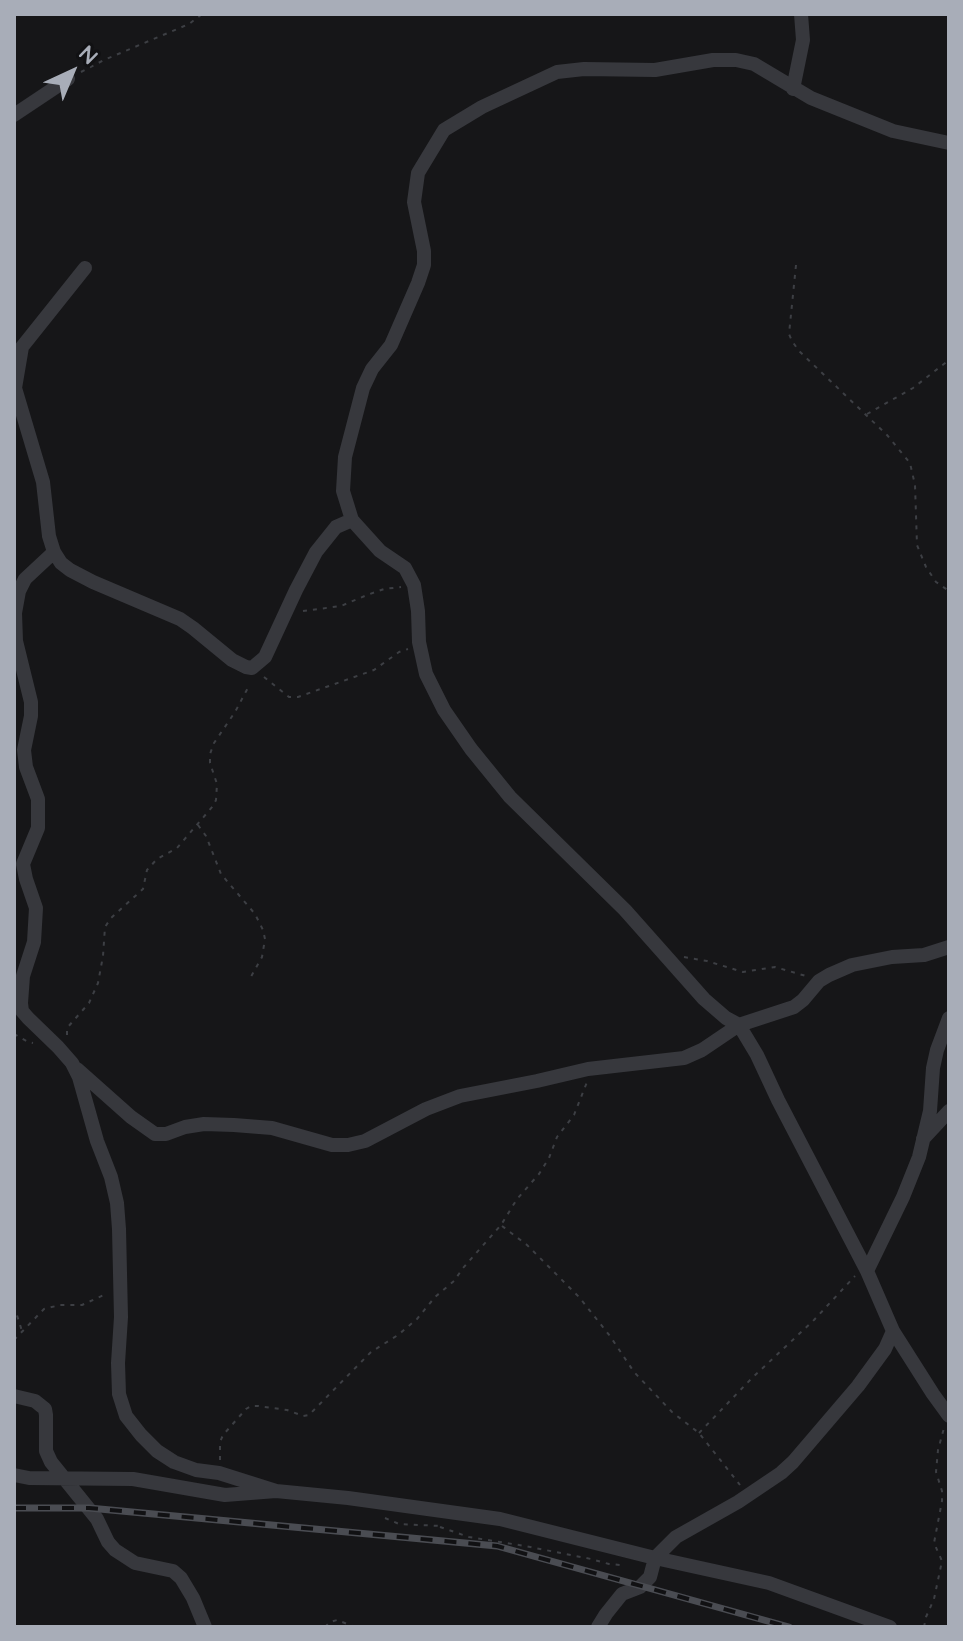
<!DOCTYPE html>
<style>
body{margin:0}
#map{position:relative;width:963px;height:1641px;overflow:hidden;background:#161618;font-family:Quicksand,sans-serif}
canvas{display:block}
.frame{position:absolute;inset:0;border:16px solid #a8adb8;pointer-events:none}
.north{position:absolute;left:32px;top:32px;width:80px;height:80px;-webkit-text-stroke:6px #111113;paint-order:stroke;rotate:44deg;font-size:22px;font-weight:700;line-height:32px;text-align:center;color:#a8adb8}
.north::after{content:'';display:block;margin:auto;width:28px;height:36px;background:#a8adb8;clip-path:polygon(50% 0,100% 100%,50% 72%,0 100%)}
</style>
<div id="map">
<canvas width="963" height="1641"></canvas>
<div class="frame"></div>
<div class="north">N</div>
</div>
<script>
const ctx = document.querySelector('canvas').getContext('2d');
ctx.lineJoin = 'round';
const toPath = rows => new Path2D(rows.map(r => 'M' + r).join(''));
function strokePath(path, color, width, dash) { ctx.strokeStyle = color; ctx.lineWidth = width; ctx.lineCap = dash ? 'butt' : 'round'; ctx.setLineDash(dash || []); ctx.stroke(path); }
const path = toPath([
 [81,72,104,60,189,24,202,14],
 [796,265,789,334,792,341,799,351,887,435,910,463,915,485,917,545,926,567,936,582,949,591],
 [867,414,913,388,949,360],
 [303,611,341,606,367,595,384,589,401,587],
 [264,677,289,697,298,697,374,670,399,652,408,649],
 [198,825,206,836,221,874,255,914,263,930,265,939,262,957,249,980],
 [684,957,707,961,743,972,775,967,806,976],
 [14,1034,28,1042,33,1043],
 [67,1035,67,1028,89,1003,98,983,103,956,105,927,111,918,143,889,147,870,157,859,177,848,213,806,216,800,217,784,210,763,210,754,214,743,235,712,250,684],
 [502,1226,527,1245,579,1297,610,1336,634,1372,672,1412,699,1433,740,1485],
 [14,1306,22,1331],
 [14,1340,44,1309,60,1305,82,1305,106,1294],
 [699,1433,751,1379,814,1320,855,1276],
 [220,1460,220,1442,223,1435,246,1409,251,1406,258,1406,287,1410,303,1416,309,1415,371,1352,398,1335,417,1319,435,1297,454,1281,463,1268,501,1225,517,1199,539,1174,549,1158,557,1137,574,1115,587,1082],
 [385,1518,399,1524,441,1526],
 [440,1527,469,1537,525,1546,591,1559,609,1564,621,1565],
 [325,1627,330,1622,337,1620,355,1627],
 [924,1627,926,1617,934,1599,942,1561,934,1543,942,1501,942,1491,936,1472,938,1450,944,1428]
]);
const minor = toPath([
 [793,89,803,40,801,14],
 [14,115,68,79],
 [949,143,893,131,811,98,754,64,736,60,713,60,655,70,584,69,557,72,482,107,444,130,418,173,414,202,424,251,424,265,418,283,391,345,372,369,363,388,345,457,343,491,352,520,380,551,405,568,414,585,418,611,419,642,426,674,444,710,471,749,510,797,625,910,704,999,726,1018,739,1025,757,1055,778,1100,867,1271,893,1331,933,1394,949,1416],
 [85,268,22,347,15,388,43,482,49,536,54,552,61,563,70,570,93,582,180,619,193,628,232,660,246,667,252,668,265,657,296,590,316,552,336,527,352,520],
 [54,552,25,579,19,591,15,613,16,641,31,702,31,716,24,750,26,767,38,799,38,828,23,864,26,879,36,908,34,942,23,976,21,1003,22,1011,28,1018,58,1047,72,1063,79,1077,97,1141,111,1177,117,1203,119,1229,121,1317,118,1363,119,1394,126,1416,141,1435,157,1451,174,1462,196,1470,219,1473,276,1491],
 [77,1069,131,1117,155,1134,166,1134,185,1127,204,1124,234,1125,272,1128,332,1145,348,1145,365,1141,426,1109,460,1096,537,1081,588,1069,684,1058,702,1050,739,1025,794,1007,803,1000,819,981,829,975,852,965,892,957,924,955,949,947],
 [923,1139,949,1111],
 [867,1271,903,1197,919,1157,930,1111,933,1068,937,1050,949,1018],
 [14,1396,35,1401,45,1409,46,1415,46,1451,51,1462,97,1519,108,1542,115,1550,135,1563,173,1571,181,1578,193,1598,205,1627],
 [14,1475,29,1478,133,1479,225,1495,276,1491,348,1498,500,1519,655,1558,769,1583,890,1627],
 [598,1627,606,1614,622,1594,640,1587,650,1577,655,1558,676,1537,738,1502,781,1473,793,1462,858,1386,885,1349,893,1331]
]);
const rail = toPath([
 [14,1508,89,1508,497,1546,789,1627]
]);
strokePath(path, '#3d3f44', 2, [4, 6]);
strokePath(minor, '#37383d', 14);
strokePath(rail, '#4a4c52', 7);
strokePath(rail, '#111113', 4, [12]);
</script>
